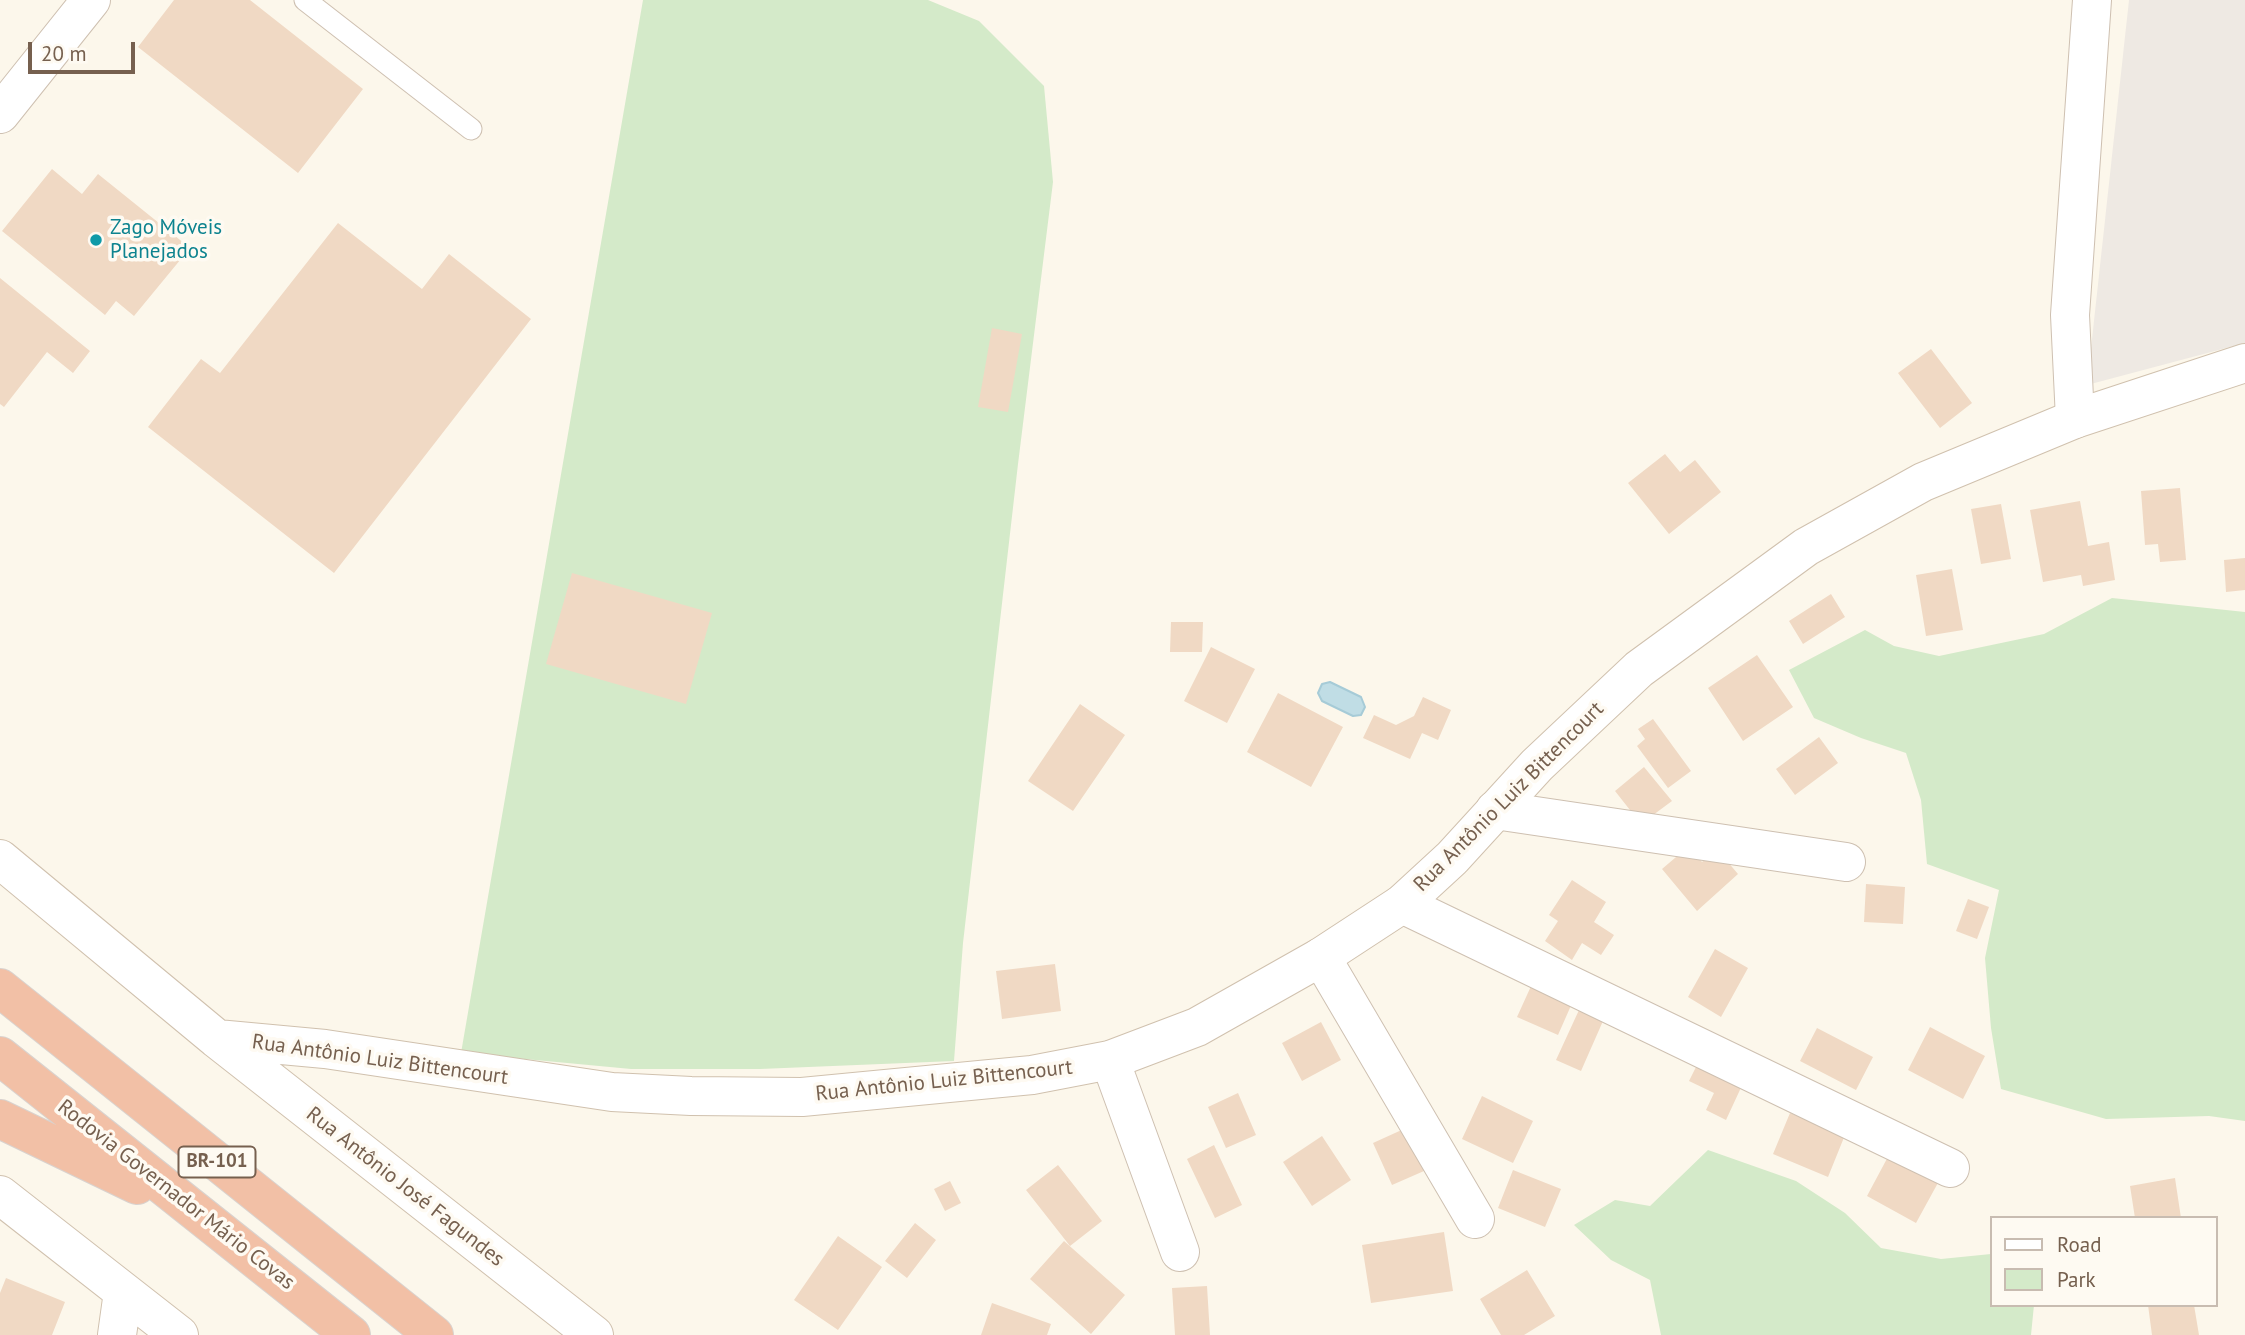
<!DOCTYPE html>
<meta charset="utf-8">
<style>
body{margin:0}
#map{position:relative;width:2245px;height:1335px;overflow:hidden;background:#fcf7eb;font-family:"PT Sans",sans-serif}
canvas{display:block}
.legend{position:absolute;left:1990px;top:1216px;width:228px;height:91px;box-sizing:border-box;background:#fefaf2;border:2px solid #c8bcb1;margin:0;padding:9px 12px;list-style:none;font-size:21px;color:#76604f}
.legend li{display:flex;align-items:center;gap:14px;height:35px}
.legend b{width:35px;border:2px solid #c8bcb1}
.scale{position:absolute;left:28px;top:42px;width:107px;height:32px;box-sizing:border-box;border:4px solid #76604f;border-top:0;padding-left:9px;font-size:21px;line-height:24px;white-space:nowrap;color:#76604f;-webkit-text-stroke:5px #fefaf2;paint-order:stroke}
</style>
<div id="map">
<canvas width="2245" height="1335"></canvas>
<ul class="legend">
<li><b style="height:9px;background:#fff"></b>Road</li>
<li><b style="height:19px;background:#d4eac9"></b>Park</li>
</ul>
<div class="scale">20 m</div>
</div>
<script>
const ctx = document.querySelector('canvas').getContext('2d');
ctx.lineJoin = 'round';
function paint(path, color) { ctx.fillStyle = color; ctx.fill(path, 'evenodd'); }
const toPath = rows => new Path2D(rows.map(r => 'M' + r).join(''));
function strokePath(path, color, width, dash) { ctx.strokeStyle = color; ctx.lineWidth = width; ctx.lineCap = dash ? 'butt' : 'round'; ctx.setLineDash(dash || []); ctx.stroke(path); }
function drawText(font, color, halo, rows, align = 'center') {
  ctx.font = font + ' "PT Sans",sans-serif'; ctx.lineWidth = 7; ctx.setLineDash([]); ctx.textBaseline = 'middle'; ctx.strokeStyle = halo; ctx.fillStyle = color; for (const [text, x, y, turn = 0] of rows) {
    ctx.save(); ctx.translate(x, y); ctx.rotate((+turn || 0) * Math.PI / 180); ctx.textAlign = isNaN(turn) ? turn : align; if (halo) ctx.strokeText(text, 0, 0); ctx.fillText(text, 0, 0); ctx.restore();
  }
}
const industrial = toPath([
 [2129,0,2245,0,2245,343,2087,385]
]);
const green = toPath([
 [643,0,928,0,979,21,1044,86,1053,182,1018,464,963,943,954,1061,760,1069,631,1069,461,1053],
 [2112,598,2245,612,2245,1121,2209,1116,2106,1119,2001,1089,1991,1028,1985,958,1999,890,1927,864,1921,800,1906,753,1861,738,1814,718,1789,670,1865,630,1894,646,1939,656,2044,634],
 [1708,1150,1796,1181,1845,1213,1881,1248,1941,1259,1991,1254,1991,1305,2034,1305,2031,1335,1661,1335,1650,1280,1611,1260,1574,1225,1615,1200,1650,1206]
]);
const water = toPath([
 [1330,682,1361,697,1365,707,1361,715,1353,716,1322,701,1318,693,1322,684,1330,682]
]);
const building = toPath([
 [174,0,250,0,363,89,298,173,138,47],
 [52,169,82,194,98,174,190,248,134,316,116,301,105,315,2,231],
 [338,223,422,289,449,254,531,319,334,573,148,427,201,359,220,373],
 [0,278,90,351,73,373,47,352,4,407,0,404],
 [992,328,1022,334,1008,412,978,407],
 [1931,349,1972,403,1940,428,1898,373],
 [1665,454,1680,472,1695,460,1721,492,1669,534,1628,483],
 [2180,488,2186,560,2160,562,2158,544,2145,545,2141,491],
 [2080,501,2088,546,2109,542,2115,580,2083,586,2081,575,2043,582,2030,510],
 [2001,504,2011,559,1981,564,1971,509],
 [2245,558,2245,590,2226,592,2224,560],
 [1952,569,1963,630,1926,636,1916,575],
 [572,573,712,613,686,704,546,664],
 [1831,594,1845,617,1803,644,1789,621],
 [1171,622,1203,622,1202,652,1170,652],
 [1211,647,1255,669,1227,723,1184,701],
 [1757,655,1793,707,1743,741,1708,688],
 [1278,693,1343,727,1311,787,1247,752],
 [1423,697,1451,710,1438,740,1422,733,1410,759,1363,738,1374,715,1396,725,1414,716],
 [1080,704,1125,735,1073,811,1028,781],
 [1653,719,1691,771,1668,788,1637,746,1645,739,1638,729],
 [1819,737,1838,763,1795,795,1776,769],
 [1644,767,1672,801,1641,824,1615,791],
 [1689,846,1702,862,1716,848,1738,874,1697,911,1662,869],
 [1572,880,1606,902,1594,922,1614,935,1601,955,1582,943,1572,960,1545,941,1558,921,1549,915],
 [1866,884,1905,887,1903,924,1864,922],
 [1968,899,1989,907,1977,939,1956,931],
 [1715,949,1748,968,1721,1017,1688,997],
 [1055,964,1061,1011,1002,1019,996,971],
 [1532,984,1573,1001,1558,1035,1517,1017],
 [1579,1010,1603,1021,1581,1071,1556,1060],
 [1321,1022,1341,1060,1302,1081,1282,1043],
 [1930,1027,1985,1056,1963,1099,1908,1070],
 [1817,1028,1873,1057,1856,1090,1800,1061],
 [1701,1057,1745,1079,1726,1120,1706,1110,1714,1093,1689,1081],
 [1238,1093,1256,1135,1226,1148,1208,1107],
 [1482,1096,1533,1121,1513,1163,1462,1139],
 [1790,1113,1845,1135,1828,1177,1773,1154],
 [1406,1128,1424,1171,1392,1185,1373,1143],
 [1322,1136,1351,1180,1312,1206,1283,1162],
 [1214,1145,1242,1205,1215,1218,1187,1159],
 [1890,1153,1939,1181,1916,1223,1867,1196],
 [1058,1165,1102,1221,1070,1246,1026,1190],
 [1513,1170,1561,1189,1545,1227,1498,1208],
 [2175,1178,2181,1218,2135,1218,2130,1186],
 [950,1181,961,1203,945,1211,934,1189],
 [915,1223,936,1240,907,1278,885,1261],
 [1444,1232,1453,1291,1371,1303,1362,1245],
 [838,1236,882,1267,838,1330,794,1300],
 [1064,1241,1125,1295,1091,1334,1030,1279],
 [1527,1270,1555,1316,1524,1335,1501,1335,1480,1299],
 [6,1278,65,1302,52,1335,0,1335,0,1293],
 [1207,1286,1210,1335,1175,1335,1172,1288],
 [992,1303,1051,1324,1047,1335,981,1335],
 [2148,1305,2194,1305,2199,1335,2152,1335]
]);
const lane = toPath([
 [305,0,471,129]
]);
const street = toPath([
 [0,114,91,0],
 [2075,419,2070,315,2092,0],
 [1495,810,1846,862],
 [1402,904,1950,1168],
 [1321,957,1475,1219],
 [1110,1060,1180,1252]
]);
const secondary = toPath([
 [0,859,217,1039,594,1335],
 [217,1039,325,1049,612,1092,691,1096,802,1097,1032,1075,1110,1060,1197,1027,1321,957,1402,904,1452,858,1537,765,1639,669,1806,547,1923,482,2075,419,2245,363],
 [0,1195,179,1335],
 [117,1335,123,1292]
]);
const highway = toPath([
 [0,988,434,1335],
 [0,1056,351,1335],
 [0,1119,137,1185]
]);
const markers = [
 [96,240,7,"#0f9aa8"]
];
const shields = [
 [217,1162,77]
];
const shieldNames = [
 ["BR-101",217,1162]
];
const cultureNames = [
 ["Zago Móveis",110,228],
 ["Planejados",110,252]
];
const streetNames = [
 ["Rua Antônio Luiz Bittencourt",1509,797,-45],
 ["Rua Antônio Luiz Bittencourt",380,1060,8],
 ["Rua Antônio Luiz Bittencourt",944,1081,-6],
 ["Rua Antônio José Fagundes",405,1187,38],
 ["Rodovia Governador Mário Covas",176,1195,38]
];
paint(industrial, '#eee9e3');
paint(green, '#d4eac9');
paint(water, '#c0dde5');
strokePath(water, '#a6cbd7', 2);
paint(building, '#f0d9c4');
strokePath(lane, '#cec0b1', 23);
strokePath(street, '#cec0b1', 40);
strokePath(secondary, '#d0c1ae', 40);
strokePath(highway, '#d9d2ce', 40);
strokePath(lane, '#fff', 21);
strokePath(street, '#fff', 38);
strokePath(secondary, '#fff', 38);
strokePath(highway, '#f2c0a6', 38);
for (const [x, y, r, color] of markers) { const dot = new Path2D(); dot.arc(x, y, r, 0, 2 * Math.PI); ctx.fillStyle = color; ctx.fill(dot); strokePath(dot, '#fefaf2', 2.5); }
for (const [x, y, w] of shields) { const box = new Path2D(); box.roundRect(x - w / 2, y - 15.5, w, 31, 5); ctx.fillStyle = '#fefaf2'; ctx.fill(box); strokePath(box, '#76604f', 2); }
drawText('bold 19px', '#76604f', null, shieldNames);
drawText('21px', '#0d838f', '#fefaf2', cultureNames, 'left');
drawText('21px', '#76604f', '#fefaf2', streetNames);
</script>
